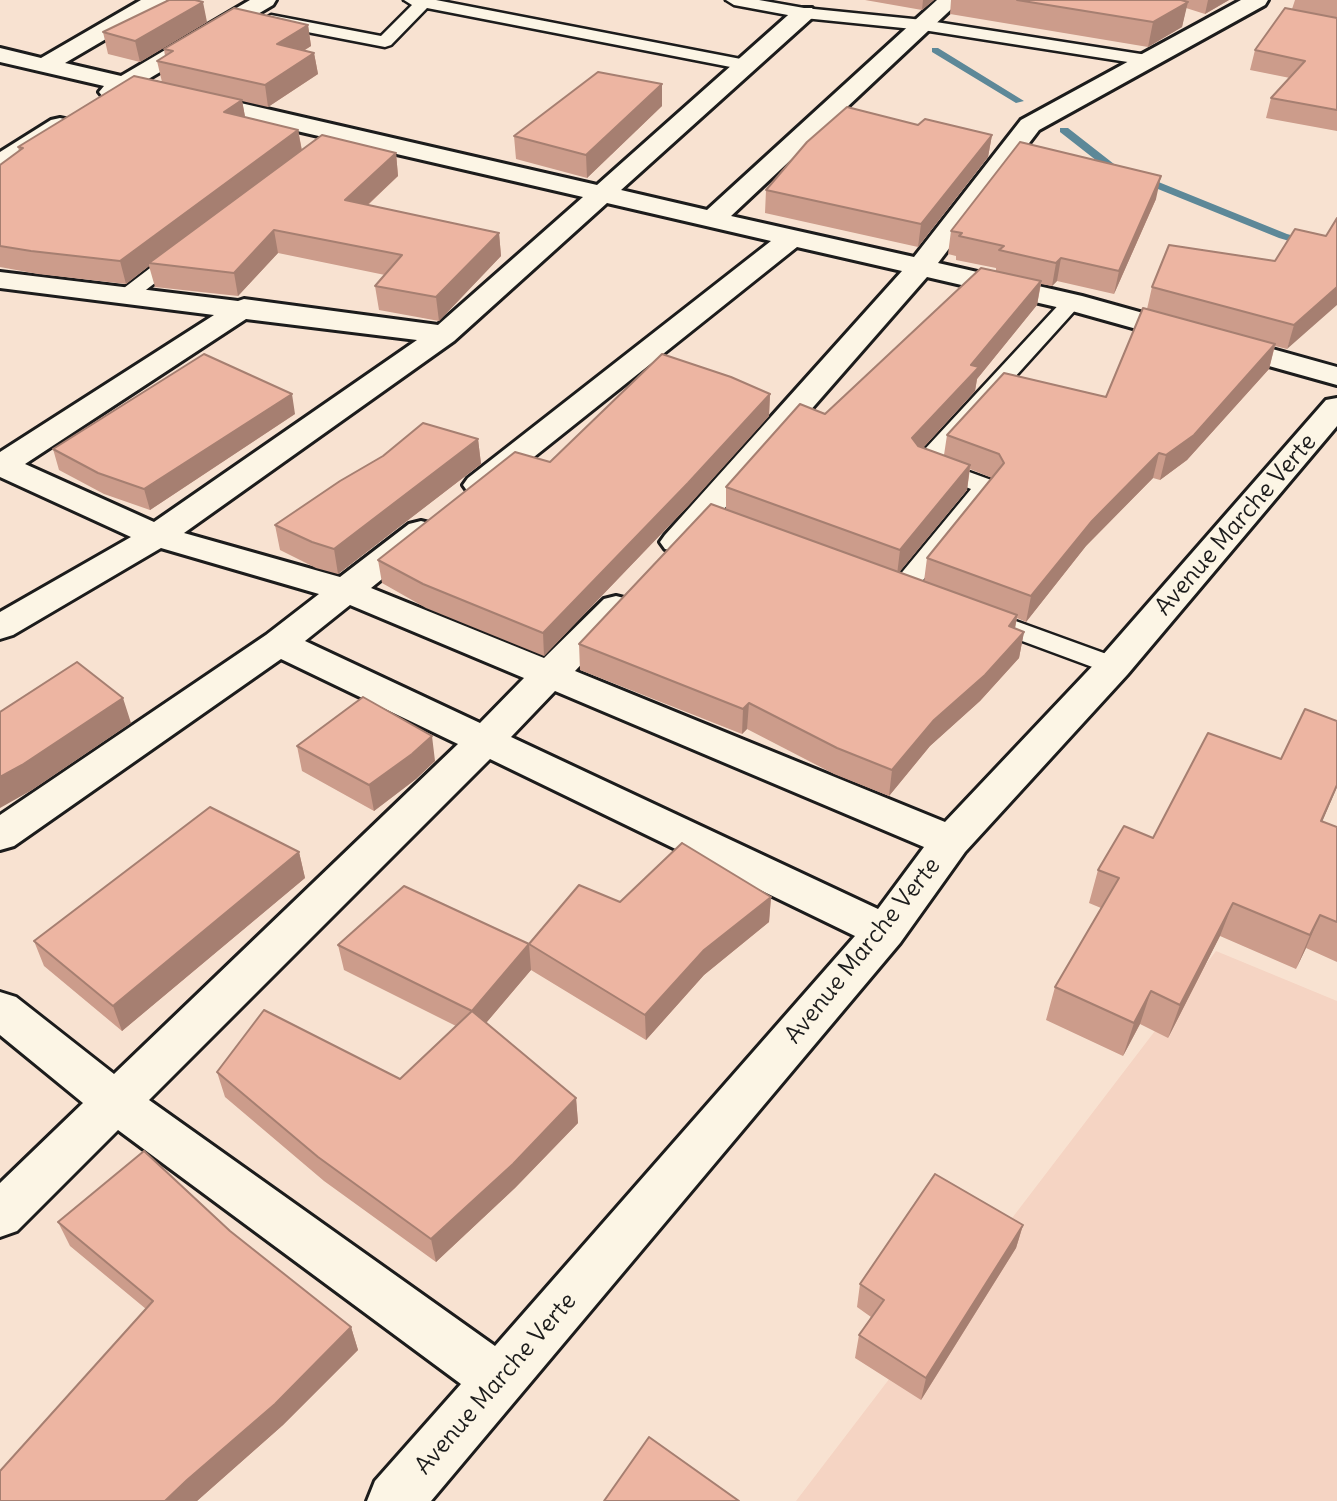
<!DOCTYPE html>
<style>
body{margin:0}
canvas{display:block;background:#f8e2d1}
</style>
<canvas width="1337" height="1501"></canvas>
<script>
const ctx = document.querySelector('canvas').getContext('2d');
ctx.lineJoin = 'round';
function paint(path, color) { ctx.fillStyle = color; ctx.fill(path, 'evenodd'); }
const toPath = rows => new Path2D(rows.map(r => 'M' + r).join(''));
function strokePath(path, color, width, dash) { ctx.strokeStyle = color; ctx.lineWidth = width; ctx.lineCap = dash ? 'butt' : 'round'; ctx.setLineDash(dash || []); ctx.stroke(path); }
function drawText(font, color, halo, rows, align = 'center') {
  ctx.font = font + ' Delius,sans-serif'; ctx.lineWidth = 5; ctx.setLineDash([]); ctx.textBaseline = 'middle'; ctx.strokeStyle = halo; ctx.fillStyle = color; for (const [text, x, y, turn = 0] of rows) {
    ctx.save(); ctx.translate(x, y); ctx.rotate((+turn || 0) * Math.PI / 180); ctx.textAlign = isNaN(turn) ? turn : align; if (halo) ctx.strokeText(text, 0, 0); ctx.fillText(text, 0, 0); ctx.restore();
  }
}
const built = toPath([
 [1216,951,1337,1001,1337,1501,796,1501]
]);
const stream = toPath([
 [932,48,938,48,1024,101,1016,103,932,52,932,48],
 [1060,128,1068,128,1114,164,1287,234,1337,248,1337,255,1279,238,1106,168,1060,132,1060,128]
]);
const lane = toPath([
 [404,0,436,0,746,60,754,65,746,70,427,8,391,45,385,47,271,25,263,20,271,15,381,36,412,5,404,0],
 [726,0,759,0,804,8,923,20,1147,55,1155,60,1147,65,923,30,804,18,734,5,726,0],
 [182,247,189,249,192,253,189,257,134,299,120,299,117,295,120,291,175,249,182,247],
 [1072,296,1079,298,1082,302,1079,306,939,461,994,481,998,486,912,594,903,596,894,594,890,588,894,582,971,489,916,468,912,463,1065,298,1072,296],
 [988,611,1123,660,1127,666,1123,672,1114,675,979,625,975,619,979,613,988,611]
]);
const street = toPath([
 [141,0,167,0,164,5,65,63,121,76,250,0,276,0,273,5,145,81,597,185,796,8,812,8,815,13,812,18,621,190,707,210,937,0,961,0,731,216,914,257,1021,120,1241,0,1268,0,1265,5,1039,130,938,263,1082,296,1337,367,1337,385,1065,309,927,277,689,549,677,552,665,549,660,542,665,535,902,271,797,247,490,492,479,495,468,492,463,485,468,478,771,241,607,203,454,341,184,533,340,577,409,524,421,521,433,524,438,531,433,538,371,588,544,658,604,599,616,596,628,599,634,607,628,615,575,671,945,822,1101,657,1326,400,1337,398,1337,426,1127,675,965,852,900,943,431,1501,367,1501,375,1481,461,1384,118,1130,17,1231,0,1237,0,1183,83,1103,0,1035,0,992,16,997,114,1074,458,744,281,659,14,846,0,850,0,815,266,635,319,594,161,548,13,635,0,639,0,612,131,537,0,477,0,452,214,315,0,288,0,272,238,301,244,299,438,325,583,197,128,92,111,99,103,97,99,92,104,86,0,62,0,48,41,58,141,0],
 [246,319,417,340,154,522,25,464,246,319],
 [350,605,524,678,480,723,305,641,350,605],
 [555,691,924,847,878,909,511,737,555,691],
 [490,759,855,936,495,1346,149,1100,490,759],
 [60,118,69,120,72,125,69,130,9,168,0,171,0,152,51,120,60,118]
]);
const wall = toPath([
 [865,0,934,0,922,10],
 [951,0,1229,0,1205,14,1186,8,1182,27,1148,47,950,14],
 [1295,0,1337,0,1337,131,1266,118,1271,98,1290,78,1250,70,1255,50,1292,9],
 [207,22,140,62,108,54,103,32],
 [308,25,311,46,305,50,314,53,318,74,268,107,242,101,245,117,298,130,302,150,396,153,398,176,368,205,499,233,501,256,439,321,379,310,375,286,385,275,278,253,238,296,155,287,149,266,126,284,38,274,0,267,0,165,19,151,18,147,162,82,157,61,165,56,164,49],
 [662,106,587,178,516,159,514,136],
 [918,125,992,135,988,157,918,247,765,213,766,190],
 [1156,199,1114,294,1057,281,1052,286,1041,284,1037,305,977,379,975,391,923,448,944,455,947,435,1106,397,1147,309,1152,287,1275,261,1326,236,1287,349,1275,346,1269,369,1187,460,1160,480,1153,478,1086,546,1026,622,1017,618,1015,628,1024,632,1019,658,980,701,930,746,889,796,834,774,747,729,742,734,580,670,579,644,726,509,726,487,825,414,996,271,996,268,956,260,956,256,948,254,951,231],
 [970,469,992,478,927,558,924,581,899,572,967,490],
 [770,394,769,416,688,506,544,656,426,608,382,583,378,560,550,462],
 [295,414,150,510,104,494,59,470,53,449],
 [478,439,481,464,338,574,316,568,280,550,275,525],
 [297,746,435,761,416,779,374,811,302,771],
 [1322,822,1337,827,1337,962,1306,948,1296,969,1220,936,1168,1038,1140,1024,1123,1056,1046,1020,1055,987,1101,908,1089,903,1098,870,1153,838],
 [299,852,305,878,122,1031,44,966,34,941],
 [771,897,769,922,704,975,646,1040,531,970,486,1023,576,1098,578,1123,515,1188,436,1262,324,1181,225,1097,217,1072,400,1079,456,1026,344,970,338,945,529,944,620,902],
 [58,1222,230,1231,351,1327,358,1350,283,1425,197,1501,146,1309,70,1246],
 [1023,1225,1016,1248,921,1400,855,1358,859,1335,871,1317,857,1307,860,1284]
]);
const shadedWall = toPath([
 [923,0,934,0,922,10],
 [1208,0,1229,0,1205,14],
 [203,2,207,22,140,62,135,41],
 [1188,2,1182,27,1148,47,1153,22],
 [308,25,311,46,280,65,277,44],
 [314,53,318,74,268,107,265,85],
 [662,84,662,106,587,178,586,155],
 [242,100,246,122,224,112],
 [298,130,302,152,149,263,149,266,126,284,120,261],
 [992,135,988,157,918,247,921,224],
 [396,153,398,176,348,223,345,200],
 [1161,176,1156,199,1114,294,1119,271],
 [274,230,278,253,238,296,234,273],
 [499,233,501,256,439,321,436,297],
 [1061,258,1057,281,1052,286,1056,263],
 [1041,281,1037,305,977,379,975,391,909,463,912,438],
 [1337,287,1337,305,1287,349,1294,325],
 [1275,344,1269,369,1187,460,1160,480,1166,455],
 [292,394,295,414,150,510,144,489],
 [770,394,769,416,688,506,544,656,543,633],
 [478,439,481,464,338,574,334,549],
 [1159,453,1153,478,1086,546,1026,622,1031,596,1092,521],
 [970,465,967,490,897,575,900,550],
 [1017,615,1013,641,1009,626],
 [1024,632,1019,658,980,701,930,746,889,796,892,770,934,720],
 [123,698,131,723,32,790,0,808,0,777],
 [749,703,747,729,742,734,743,709],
 [432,736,435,761,416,779,374,811,369,785],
 [1337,785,1337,787,1308,855,1321,821],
 [299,852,305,878,122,1031,113,1006],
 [771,897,769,922,704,975,646,1040,645,1015,704,950],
 [1233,903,1220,936,1168,1038,1180,1005],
 [1320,915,1306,948,1296,969,1310,935],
 [529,944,531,970,475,1036,472,1011],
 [1151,991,1140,1024,1123,1056,1134,1023],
 [576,1098,578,1123,515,1188,436,1262,431,1239],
 [1023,1225,1016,1248,921,1400,926,1378],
 [351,1327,358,1350,283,1425,197,1501,165,1501]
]);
const building = toPath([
 [169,0,195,0,203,2,135,41,103,32,169,0],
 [1017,0,1181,0,1188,2,1153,22,1017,0],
 [234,8,308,25,277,44,314,53,265,85,157,61,173,51,164,49,234,8],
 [1285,8,1337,18,1337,110,1271,98,1305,61,1255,50,1285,8],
 [598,72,662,84,586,155,514,136,598,72],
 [134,76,242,100,224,112,298,130,120,261,31,251,0,246,0,165,23,148,18,147,134,76],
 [847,107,918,125,925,119,992,135,921,224,766,190,807,142,847,107],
 [322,135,396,153,345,200,499,233,436,297,375,286,402,255,274,230,234,273,149,263,322,135],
 [1020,142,1161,176,1119,271,1061,258,1056,263,999,250,1004,246,959,236,962,233,951,231,1020,142],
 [1337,218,1337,287,1294,325,1152,287,1169,245,1275,261,1295,229,1326,236,1337,218],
 [981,268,1041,281,971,365,979,367,912,438,918,446,970,465,900,550,726,487,800,404,825,414,981,268],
 [1143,308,1275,344,1194,435,1166,455,1159,453,1092,521,1031,596,927,558,1004,463,999,454,947,435,1004,373,1106,397,1143,308],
 [204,354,292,394,144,489,98,473,53,449,204,354],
 [662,354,731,377,770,394,688,483,543,633,423,584,378,560,515,452,550,462,662,354],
 [423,423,478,439,334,549,312,542,275,525,340,481,383,456,423,423],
 [711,504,1017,615,1009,626,1024,632,985,675,934,720,892,770,837,748,749,703,743,709,579,644,711,504],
 [77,662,123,698,22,765,0,777,0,712,77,662],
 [363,697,432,736,412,754,369,785,297,746,363,697],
 [1305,709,1337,721,1337,785,1321,821,1337,827,1337,922,1320,915,1310,935,1233,903,1180,1005,1151,991,1134,1023,1055,987,1119,878,1098,870,1124,826,1153,838,1208,733,1281,759,1305,709],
 [210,807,299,852,113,1006,34,941,210,807],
 [682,843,771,897,704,950,645,1015,529,944,579,885,620,902,682,843],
 [404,886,529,944,472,1011,338,945,404,886],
 [264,1010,400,1079,472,1011,576,1098,513,1164,431,1239,318,1157,217,1072,264,1010],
 [144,1151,230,1231,351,1327,275,1404,187,1480,165,1501,0,1501,0,1471,153,1301,58,1222,144,1151],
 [935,1174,1023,1225,926,1378,859,1335,884,1300,860,1284,935,1174],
 [649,1437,739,1501,604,1501,649,1437]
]);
const streetNames = [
 ["Avenue Marche Verte",1236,525,-49],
 ["Avenue Marche Verte",863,951,-51],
 ["Avenue Marche Verte",496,1384,-49]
];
paint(built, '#f5d4c3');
paint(stream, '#5d8898');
strokePath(lane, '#1c1c1c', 5);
strokePath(street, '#1c1c1c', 6);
paint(lane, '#fcf5e5');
paint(street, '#fcf5e5');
paint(wall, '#cc9c8b');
paint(shadedWall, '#a67f71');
paint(building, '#edb5a2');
strokePath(building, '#a67f71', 2);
drawText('24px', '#1c1c1c', '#fcf5e5', streetNames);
</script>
